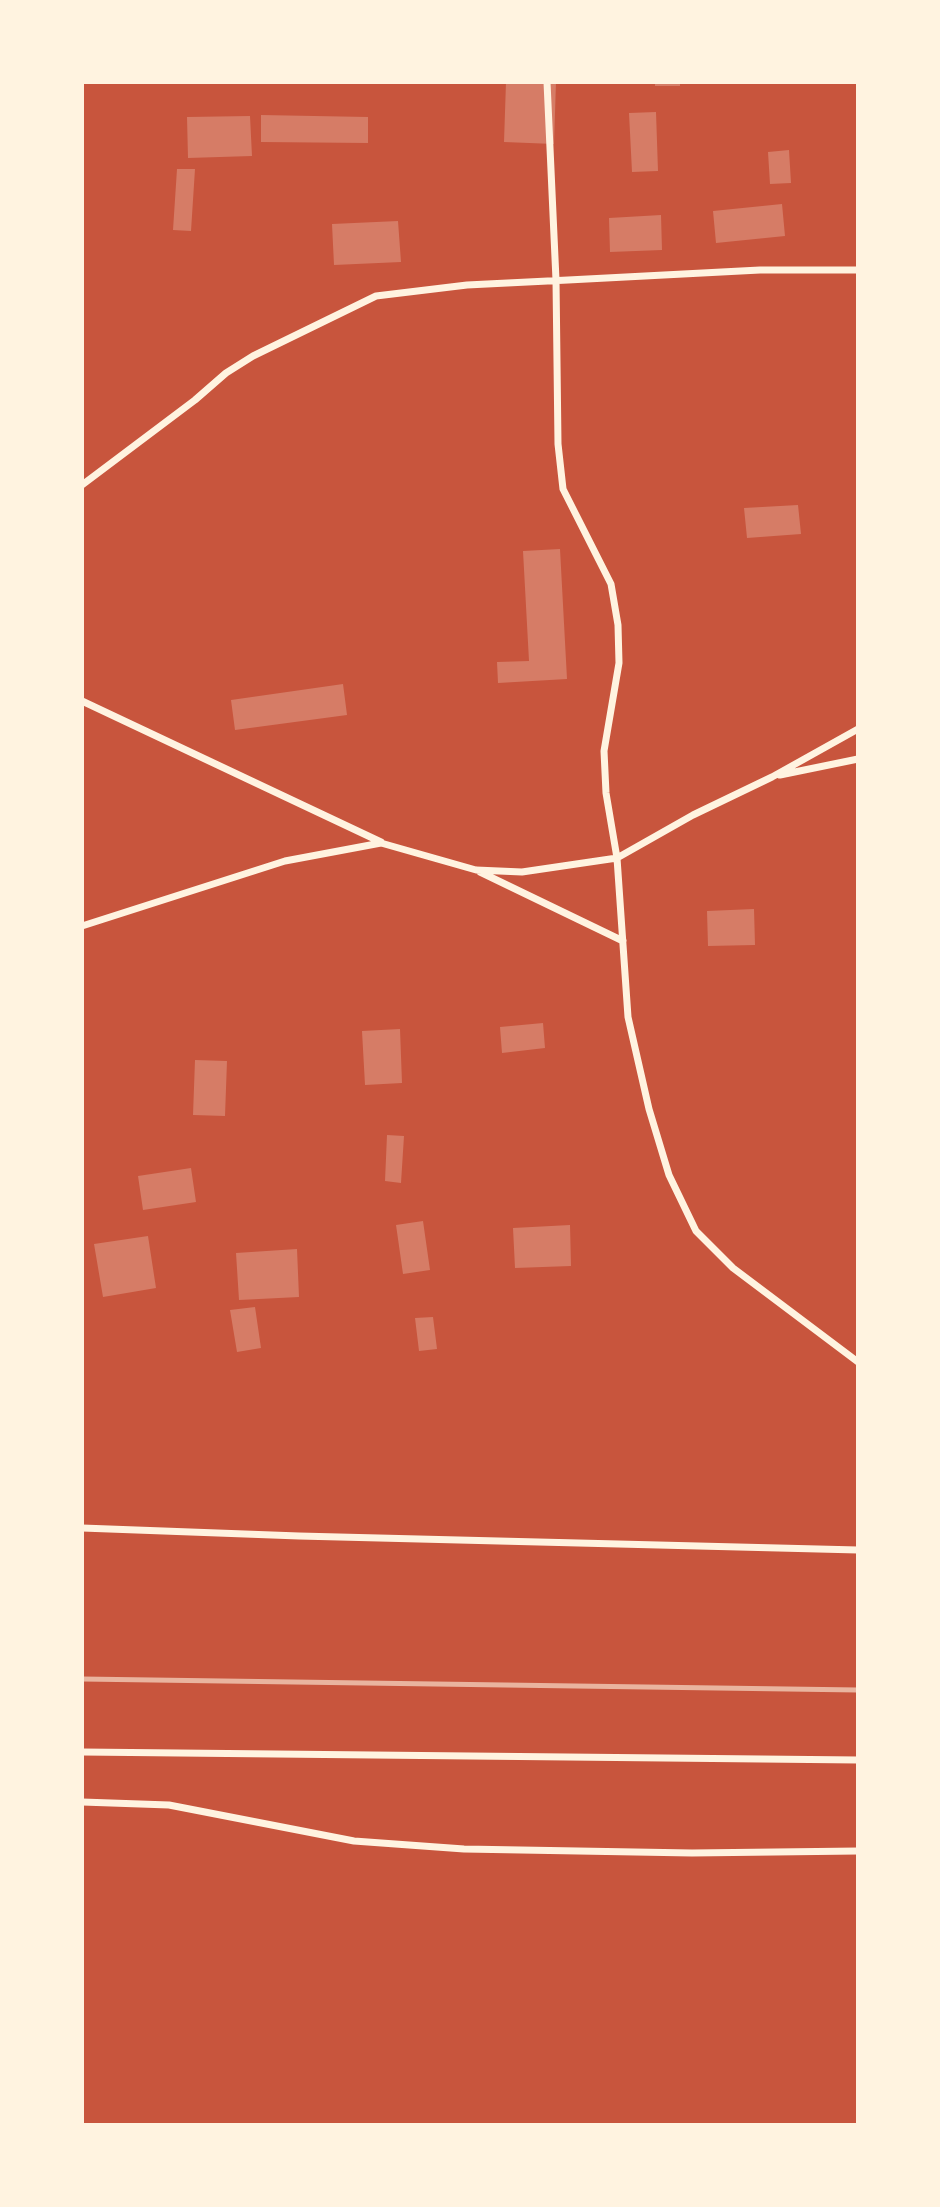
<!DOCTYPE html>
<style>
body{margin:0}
#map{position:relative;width:940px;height:2207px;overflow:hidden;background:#c8553d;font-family:"Public Sans",sans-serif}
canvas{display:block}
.frame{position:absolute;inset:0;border:84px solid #fff3e0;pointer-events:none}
</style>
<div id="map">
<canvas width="940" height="2207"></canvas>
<div class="frame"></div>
</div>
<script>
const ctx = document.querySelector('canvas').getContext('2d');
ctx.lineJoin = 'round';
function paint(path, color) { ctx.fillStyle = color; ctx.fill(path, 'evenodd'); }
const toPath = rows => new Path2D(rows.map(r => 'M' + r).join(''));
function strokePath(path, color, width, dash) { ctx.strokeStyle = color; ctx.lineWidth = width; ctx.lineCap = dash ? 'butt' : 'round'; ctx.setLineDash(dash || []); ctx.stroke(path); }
const building = toPath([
 [506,82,556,82,554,144,504,142],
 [655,82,680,82,680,86,655,86],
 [656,112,658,171,632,172,629,113],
 [261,115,368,117,368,143,261,142],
 [250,116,252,156,188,158,187,117],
 [789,150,791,183,770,184,768,152],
 [177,169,195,169,191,231,173,230],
 [782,204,785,236,716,243,713,211],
 [661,215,662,250,610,252,609,218],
 [398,221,401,262,334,265,332,224],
 [798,505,801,534,747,538,744,508],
 [560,549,567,679,498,683,497,662,529,661,523,551],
 [343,684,347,715,235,730,231,700],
 [754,909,755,945,708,946,707,911],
 [543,1023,545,1048,502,1053,500,1027],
 [400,1029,402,1083,365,1085,362,1031],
 [195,1060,227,1061,225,1116,193,1115],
 [387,1135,404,1136,401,1183,385,1181],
 [191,1168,196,1202,143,1210,138,1176],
 [423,1221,430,1270,403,1274,396,1225],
 [570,1225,571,1266,515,1268,513,1228],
 [148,1236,156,1288,103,1297,94,1244],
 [297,1249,299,1297,239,1300,236,1253],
 [255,1307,261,1348,237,1352,230,1310],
 [433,1317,437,1349,419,1351,415,1318]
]);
const minor = toPath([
 [547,82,556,280,558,444,563,489,611,584,618,625,619,663,604,751,606,793,617,858,693,815,772,777,858,729],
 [82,485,195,400,226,373,253,356,376,296,467,285,568,280,760,270,858,270],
 [82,701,381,842],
 [780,775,858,759],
 [480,872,623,941],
 [82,926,285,861,381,843,476,870,522,872,617,858,628,1017,649,1109,669,1175,696,1231,733,1268,858,1362],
 [82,1528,299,1536,858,1550],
 [82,1752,858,1760],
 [82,1802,169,1805,354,1841,464,1849,692,1853,858,1851]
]);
const rail = toPath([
 [82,1679,858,1690]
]);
paint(building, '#d67c66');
strokePath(minor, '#fff3e0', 7);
strokePath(rail, '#e9b49f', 5);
</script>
